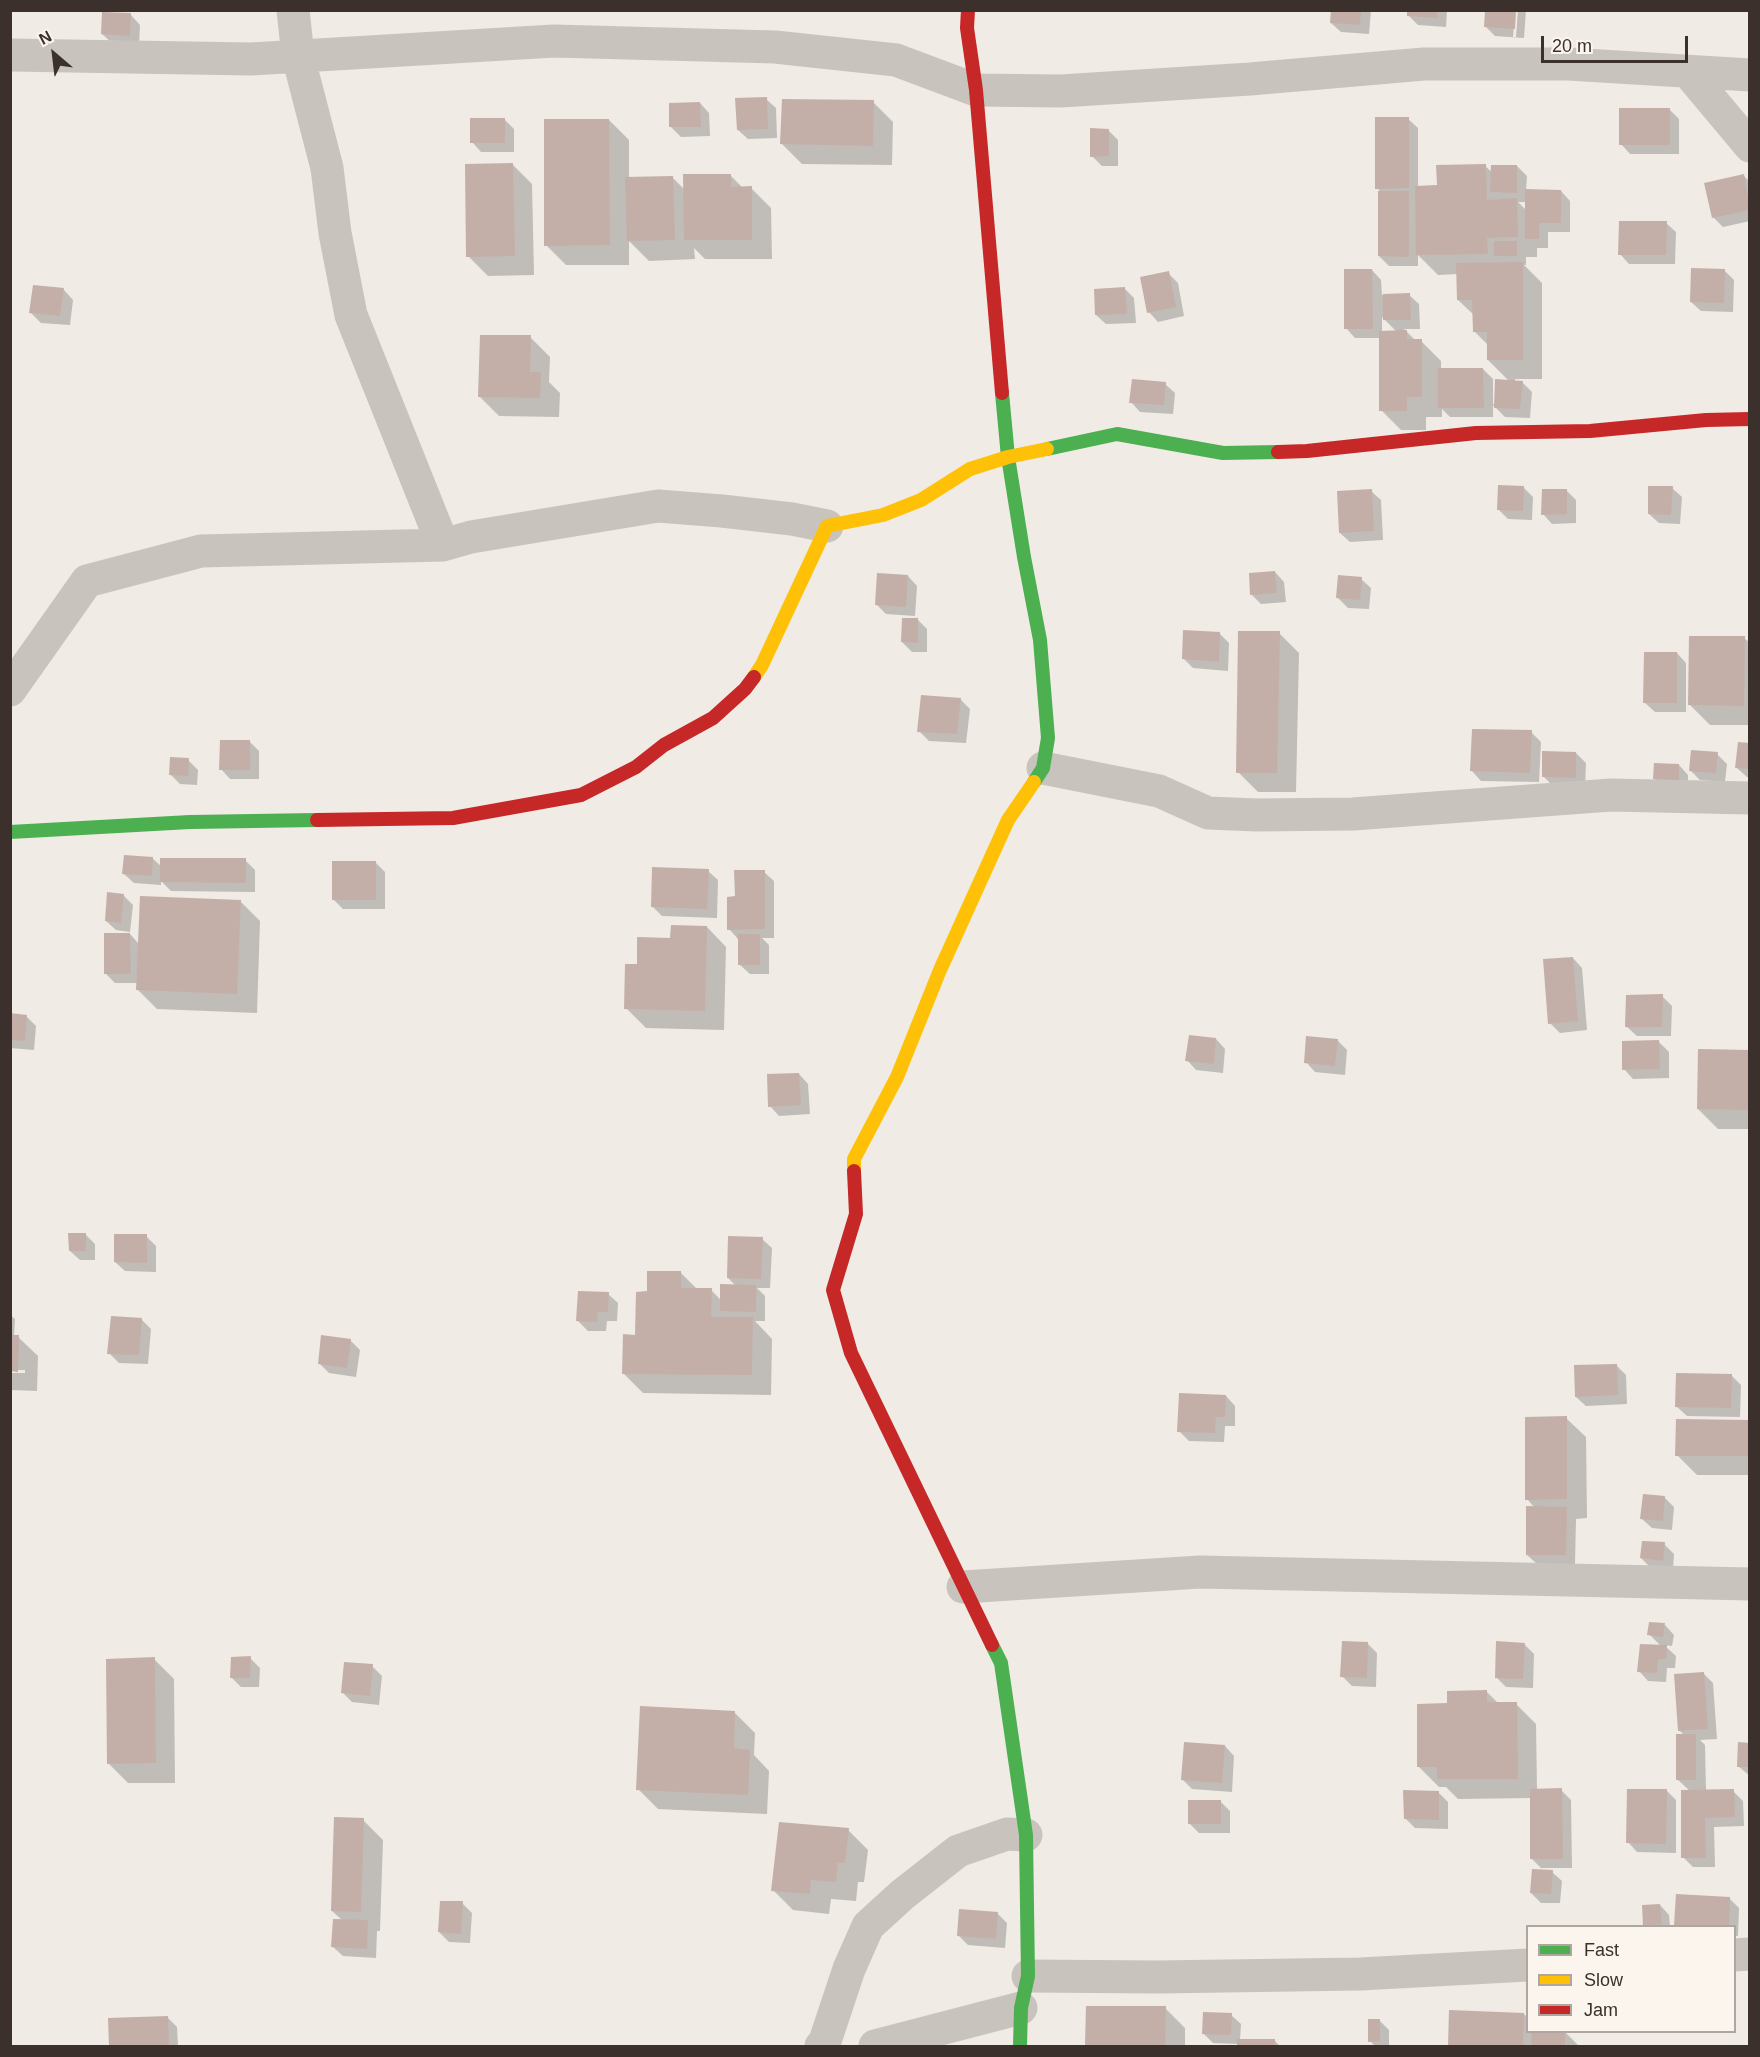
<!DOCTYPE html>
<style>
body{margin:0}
#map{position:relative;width:1760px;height:2057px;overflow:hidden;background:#f0ebe5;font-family:Helvetica,sans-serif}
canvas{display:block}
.frame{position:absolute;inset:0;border:12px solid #3b302b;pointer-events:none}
.legend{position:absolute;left:1526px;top:1925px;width:210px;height:108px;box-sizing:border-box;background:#fbf5ee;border:2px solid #aea6a0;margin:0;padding:8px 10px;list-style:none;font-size:18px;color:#3b302b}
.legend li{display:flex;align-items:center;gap:12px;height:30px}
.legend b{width:30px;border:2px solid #aea6a0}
.north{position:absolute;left:24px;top:24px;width:60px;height:60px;-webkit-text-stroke:4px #fbf5ee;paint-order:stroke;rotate:332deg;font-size:16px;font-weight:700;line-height:24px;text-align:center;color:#3b302b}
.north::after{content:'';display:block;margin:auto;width:21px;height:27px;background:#3b302b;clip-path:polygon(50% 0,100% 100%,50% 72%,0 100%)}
.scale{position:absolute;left:1541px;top:36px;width:147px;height:27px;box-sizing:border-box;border:3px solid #3b302b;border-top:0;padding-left:8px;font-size:18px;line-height:21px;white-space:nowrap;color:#3b302b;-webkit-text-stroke:4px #fbf5ee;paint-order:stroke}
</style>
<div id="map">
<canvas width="1760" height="2057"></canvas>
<div class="frame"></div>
<ul class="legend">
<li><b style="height:8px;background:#4caf50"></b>Fast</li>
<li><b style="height:8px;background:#ffc107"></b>Slow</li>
<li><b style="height:8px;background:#c62828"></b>Jam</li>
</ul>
<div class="north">N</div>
<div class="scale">20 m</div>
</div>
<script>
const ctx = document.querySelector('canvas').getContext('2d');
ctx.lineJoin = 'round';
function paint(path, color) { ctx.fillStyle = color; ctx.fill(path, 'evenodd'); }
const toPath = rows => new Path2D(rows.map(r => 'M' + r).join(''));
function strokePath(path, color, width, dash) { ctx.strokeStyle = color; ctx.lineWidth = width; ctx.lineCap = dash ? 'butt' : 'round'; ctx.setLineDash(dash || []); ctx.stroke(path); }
const shadow = toPath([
 [1332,10,1371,10,1369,34,1341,32,1331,23],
 [1409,10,1447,10,1446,27,1418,25,1409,16],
 [1515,10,1513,37,1516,37,1518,10,1526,10,1524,38,1495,36,1486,27],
 [131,15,140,25,139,45,112,43,102,34],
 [766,99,776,108,777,138,748,139,738,130],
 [873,102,893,122,892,165,802,164,782,144],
 [700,103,709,113,710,136,681,137,671,127],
 [1669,109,1679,119,1679,154,1630,154,1621,144],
 [504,119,514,129,514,152,481,152,472,142],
 [1408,119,1418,128,1418,187,1438,187,1485,166,1493,173,1517,166,1527,176,1526,191,1561,191,1570,201,1570,232,1548,232,1548,248,1537,248,1537,257,1526,257,1526,265,1524,265,1542,283,1542,379,1515,379,1515,382,1522,382,1532,392,1530,418,1505,417,1493,405,1493,417,1450,417,1442,409,1442,417,1426,417,1426,430,1401,430,1381,410,1381,338,1355,338,1346,328,1372,270,1381,280,1382,295,1409,295,1419,304,1420,329,1404,329,1416,341,1421,341,1441,361,1441,369,1483,369,1493,379,1493,404,1495,404,1510,382,1488,360,1488,345,1474,331,1474,315,1458,300,1458,274,1438,275,1418,255,1418,266,1389,266,1379,256,1380,191,1377,188],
 [1518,202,1526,202,1526,210],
 [1382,317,1397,332,1382,332],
 [609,120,629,140,629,178,672,177,685,190,731,176,743,188,751,188,771,208,772,259,705,259,694,248,695,259,649,261,629,241,629,265,566,265,546,245],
 [1108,130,1118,140,1118,166,1102,166,1092,156],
 [512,164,532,184,534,275,488,276,468,256],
 [1744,176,1750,182,1750,221,1723,227,1713,217],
 [1666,223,1676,232,1675,264,1629,264,1620,254],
 [1724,270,1734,280,1733,312,1701,311,1691,302],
 [1168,273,1178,283,1184,316,1158,322,1149,312],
 [1125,289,1134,298,1136,323,1106,324,1096,315],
 [64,290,73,300,70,325,41,323,31,313],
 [530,337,550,357,549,382,560,393,559,417,499,416,479,396],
 [1165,384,1175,393,1173,414,1140,412,1131,402],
 [1523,487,1533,497,1532,520,1508,519,1499,510],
 [1672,488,1682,497,1680,524,1659,523,1649,514],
 [1566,490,1576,500,1576,523,1552,524,1543,514],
 [1371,491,1381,500,1383,540,1350,542,1340,533],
 [1275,572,1284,582,1286,602,1261,604,1251,594],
 [908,576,917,586,915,616,886,614,877,605],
 [1361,579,1371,588,1369,609,1348,608,1338,598],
 [918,620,927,629,927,652,912,652,902,642],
 [1219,633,1229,643,1228,671,1193,668,1184,659],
 [1279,633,1299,653,1296,792,1258,792,1238,772],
 [1744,638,1750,643,1750,725,1710,725,1690,705],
 [1677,653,1686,663,1686,712,1655,712,1645,703],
 [960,699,970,709,966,743,929,741,919,731],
 [1531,732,1541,742,1539,782,1481,781,1472,771],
 [249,741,259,751,259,779,230,779,221,769],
 [1750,744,1750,777,1747,777,1737,768],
 [1576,753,1586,763,1585,787,1553,786,1543,776],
 [1717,754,1727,764,1725,782,1700,780,1690,770],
 [188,760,198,770,197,785,180,784,170,774],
 [1679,765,1688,775,1688,790,1664,789,1655,779],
 [152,858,162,867,245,860,255,870,255,892,171,891,161,881,161,885,134,883,124,874],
 [376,863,385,872,385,909,343,909,333,899],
 [708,871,718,880,717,918,662,916,652,906],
 [764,872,774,881,774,938,762,938,769,945,769,974,750,974,740,965,738,939,729,929,737,897],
 [123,895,133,905,130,932,116,930,106,921],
 [240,901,260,921,257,1013,157,1009,137,989,138,983,115,983,106,974,130,934,139,944],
 [707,927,726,947,724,1030,646,1028,626,1008,638,966,672,939],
 [1573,958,1582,968,1587,1030,1560,1033,1550,1023],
 [1662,996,1672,1006,1671,1036,1637,1036,1627,1027],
 [10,1015,26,1016,36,1026,34,1050,10,1048],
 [1216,1039,1225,1049,1223,1073,1196,1070,1187,1060],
 [1337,1040,1347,1050,1345,1075,1315,1072,1306,1062],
 [1659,1042,1669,1052,1669,1078,1633,1079,1624,1069],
 [1750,1052,1750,1129,1718,1129,1698,1109],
 [799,1074,808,1084,810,1114,779,1116,770,1106],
 [85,1234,95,1244,95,1260,80,1260,70,1251],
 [146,1236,156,1246,156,1272,125,1271,115,1262],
 [762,1239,772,1248,770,1288,757,1288,765,1296,765,1321,755,1321,772,1339,771,1395,643,1393,623,1373,637,1336,648,1293,681,1273,698,1290,711,1290,722,1301,736,1286,728,1278],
 [608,1294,618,1303,617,1321,607,1321,606,1331,588,1331,578,1321],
 [10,1315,15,1319,14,1336,18,1337,38,1356,37,1391,10,1390,10,1373,25,1373,25,1370,10,1370],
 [141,1319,151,1329,148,1364,119,1363,109,1353],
 [350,1340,360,1350,356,1377,329,1373,319,1363],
 [1617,1366,1626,1375,1627,1404,1586,1406,1576,1397],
 [1731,1375,1741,1385,1740,1417,1687,1416,1677,1407],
 [1226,1396,1235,1406,1235,1426,1225,1426,1224,1442,1189,1441,1179,1431],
 [1566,1418,1586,1437,1587,1518,1576,1519,1575,1564,1537,1564,1527,1555,1535,1508,1527,1499],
 [1750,1421,1750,1475,1697,1475,1677,1455],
 [1664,1497,1674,1507,1672,1530,1652,1528,1642,1519],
 [1664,1544,1674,1554,1673,1570,1651,1568,1641,1558],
 [1665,1625,1674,1635,1672,1646,1664,1645,1676,1656,1675,1668,1667,1668,1666,1682,1648,1681,1639,1671,1661,1646,1649,1634],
 [1367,1643,1377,1653,1376,1687,1352,1686,1342,1676],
 [1524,1644,1534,1654,1533,1688,1506,1687,1496,1677],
 [250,1658,260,1668,259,1687,241,1687,231,1677],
 [154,1659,174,1679,175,1783,128,1783,108,1763],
 [372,1666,382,1676,379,1705,352,1702,342,1692],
 [1704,1674,1713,1683,1717,1739,1700,1740,1705,1745,1706,1791,1733,1791,1743,1801,1744,1826,1714,1827,1715,1867,1693,1867,1683,1857,1690,1791,1677,1779,1684,1735,1680,1731],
 [1487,1692,1499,1704,1516,1704,1536,1724,1537,1790,1561,1790,1571,1800,1572,1868,1541,1868,1531,1858,1531,1798,1458,1799,1446,1787,1439,1787,1419,1767,1449,1705],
 [735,1713,755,1733,754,1755,769,1771,767,1814,658,1809,638,1789],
 [1750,1744,1750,1776,1738,1766],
 [1225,1746,1234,1756,1232,1792,1192,1789,1183,1780],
 [1666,1790,1676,1800,1676,1853,1637,1852,1628,1842],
 [1438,1792,1448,1802,1448,1829,1415,1828,1405,1818],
 [1220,1801,1230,1811,1230,1833,1199,1833,1189,1823],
 [363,1820,383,1840,380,1931,377,1931,376,1958,343,1956,333,1947,343,1921,332,1911],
 [848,1830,868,1850,864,1882,858,1882,856,1901,831,1899,829,1914,793,1910,773,1890],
 [1552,1872,1562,1881,1560,1903,1541,1903,1531,1893],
 [1729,1898,1739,1908,1738,1936,1734,1936,1734,1926,1678,1926,1676,1924],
 [462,1903,472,1913,470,1943,449,1942,439,1932],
 [1660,1905,1669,1915,1670,1926,1646,1926,1645,1925],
 [997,1913,1007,1923,1005,1948,968,1945,959,1936],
 [1087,2007,1165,2008,1185,2028,1185,2046,1087,2046],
 [1524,2014,1528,2018,1528,2032,1573,2032,1565,2032,1579,2046,1449,2046],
 [1231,2015,1241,2024,1240,2040,1274,2040,1280,2046,1238,2046,1238,2044,1213,2043,1203,2033],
 [167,2017,177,2027,178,2046,110,2046,109,2020],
 [1380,2021,1389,2030,1389,2046,1375,2046,1370,2041]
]);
const building = toPath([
 [1331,10,1361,10,1360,25,1330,23],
 [1407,10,1437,10,1437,18,1407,16],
 [1485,10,1516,10,1515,29,1484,27],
 [102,12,131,13,130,36,101,34],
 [767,97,768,129,737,130,735,98],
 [782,99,874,100,873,146,780,144],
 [700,102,701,127,669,127,669,103],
 [1619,108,1670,108,1670,145,1619,145],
 [1375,117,1409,117,1409,188,1375,189],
 [470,118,505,118,505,143,470,143],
 [544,119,609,119,610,245,544,246],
 [1090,128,1109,129,1109,156,1090,157],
 [513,163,515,256,466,257,465,164],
 [1486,164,1487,200,1517,198,1518,237,1487,238,1488,254,1416,255,1415,186,1437,185,1436,165],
 [1491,165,1517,165,1517,193,1490,192],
 [683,174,731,174,731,187,752,186,752,240,684,240],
 [1744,174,1750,210,1712,218,1704,183],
 [673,176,675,240,627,241,625,177],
 [1525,189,1561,190,1561,223,1539,223,1539,239,1525,239],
 [1378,191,1409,191,1409,257,1378,256],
 [1619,221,1667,221,1666,255,1618,255],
 [1494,241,1517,241,1517,256,1494,256],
 [1523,262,1523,360,1487,360,1487,332,1473,332,1472,300,1457,300,1456,263],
 [1691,268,1725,269,1724,303,1690,302],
 [1344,269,1372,269,1373,329,1344,329],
 [1169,271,1176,307,1147,313,1140,277],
 [33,285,64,288,60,316,29,313],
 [1125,287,1127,314,1095,315,1094,289],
 [1410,293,1411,320,1383,320,1383,294],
 [1407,330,1407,339,1422,339,1422,397,1407,397,1407,411,1379,411,1379,331],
 [480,335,531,335,530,372,541,372,540,398,478,397],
 [1438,368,1483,368,1484,408,1438,408],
 [1132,379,1166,382,1164,405,1129,403],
 [1495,379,1523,381,1520,409,1494,408],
 [1498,485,1524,486,1523,511,1497,510],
 [1648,486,1673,486,1671,515,1648,514],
 [1372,489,1374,531,1339,533,1337,491],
 [1542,489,1567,489,1567,514,1541,515],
 [1275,571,1277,593,1250,595,1249,573],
 [877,573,908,575,906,607,875,605],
 [1338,575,1362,577,1360,600,1336,598],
 [902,618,918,618,918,643,901,642],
 [1183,630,1220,632,1219,662,1182,659],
 [1238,631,1280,631,1277,773,1236,773],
 [1689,636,1745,636,1744,706,1688,705],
 [1644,652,1677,652,1677,703,1643,703],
 [921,695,961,698,957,734,917,732],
 [1472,729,1532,730,1530,773,1470,771],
 [220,740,250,740,250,770,219,770],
 [1738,742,1750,743,1750,769,1735,768],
 [1691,750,1718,752,1716,773,1689,771],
 [1542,751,1576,752,1576,778,1542,777],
 [170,757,189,758,188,776,169,775],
 [1654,763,1679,764,1679,781,1653,779],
 [124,855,153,857,152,876,122,874],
 [160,858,246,858,246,883,160,882],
 [332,861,376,861,376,900,332,900],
 [652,867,709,869,707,909,651,907],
 [734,870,765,870,765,929,727,930,727,897,735,896],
 [107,892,124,894,121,923,105,921],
 [140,896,241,900,237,994,136,990],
 [671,925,707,926,705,1011,624,1009,625,964,637,964,637,937,670,938],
 [104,933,130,933,131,974,104,974],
 [738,934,760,934,760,965,738,965],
 [1573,957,1578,1021,1548,1024,1543,959],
 [1663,994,1662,1027,1625,1027,1626,995],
 [10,1013,27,1015,25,1041,10,1040],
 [1189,1035,1216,1038,1214,1064,1185,1061],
 [1306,1036,1338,1039,1335,1066,1304,1063],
 [1659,1040,1660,1069,1622,1070,1622,1041],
 [1698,1049,1750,1050,1750,1110,1697,1109],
 [799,1073,801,1105,768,1107,767,1074],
 [68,1233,86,1233,86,1251,69,1251],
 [114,1234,147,1234,147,1263,114,1262],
 [728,1236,763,1237,761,1279,727,1278],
 [647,1271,681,1271,681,1288,712,1288,711,1317,753,1317,752,1375,622,1374,623,1334,635,1335,636,1292,647,1291],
 [720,1284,756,1285,756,1312,720,1311],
 [578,1291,609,1292,608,1312,598,1312,597,1322,576,1321],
 [111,1316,142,1318,139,1355,107,1354],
 [10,1335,19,1335,18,1372,10,1371],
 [321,1335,351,1339,347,1368,318,1364],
 [1617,1364,1618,1395,1575,1397,1574,1365],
 [1676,1373,1732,1374,1731,1408,1675,1407],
 [1179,1393,1226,1395,1225,1417,1216,1417,1215,1433,1177,1432],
 [1567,1416,1567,1499,1525,1500,1525,1417],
 [1676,1419,1750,1420,1750,1456,1675,1456],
 [1643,1494,1665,1496,1663,1521,1640,1519],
 [1526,1506,1567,1507,1566,1555,1526,1555],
 [1642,1541,1665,1542,1663,1561,1640,1558],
 [1649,1622,1665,1623,1663,1637,1647,1635],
 [1342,1641,1368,1642,1367,1678,1340,1677],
 [1496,1641,1525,1643,1523,1679,1495,1678],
 [1640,1644,1667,1645,1666,1659,1658,1659,1657,1673,1637,1672],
 [251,1656,250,1678,230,1678,231,1657],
 [155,1657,156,1763,107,1764,106,1659],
 [344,1662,373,1664,370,1696,341,1693],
 [1704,1672,1708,1729,1678,1731,1674,1674],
 [1487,1690,1487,1702,1517,1702,1518,1779,1437,1779,1437,1767,1417,1767,1417,1704,1447,1703,1447,1691],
 [640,1706,735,1711,734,1748,750,1750,748,1795,636,1790],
 [1676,1734,1696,1734,1696,1780,1676,1780],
 [1184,1742,1225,1745,1222,1783,1181,1780],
 [1738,1742,1750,1743,1750,1767,1737,1767],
 [1562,1788,1563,1859,1530,1859,1530,1789],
 [1627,1789,1667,1789,1666,1844,1626,1843],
 [1734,1789,1735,1817,1705,1818,1706,1858,1681,1858,1681,1790],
 [1403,1790,1439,1791,1439,1820,1404,1819],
 [1188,1800,1221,1800,1221,1824,1188,1824],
 [334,1817,364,1818,361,1912,331,1911],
 [779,1822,849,1828,845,1863,838,1863,836,1882,811,1880,810,1894,771,1891],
 [1532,1869,1553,1870,1551,1894,1530,1893],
 [1676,1894,1730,1897,1729,1926,1674,1925],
 [440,1901,463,1901,461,1934,438,1932],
 [1660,1904,1662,1924,1643,1926,1642,1905],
 [959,1909,998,1912,996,1939,957,1936],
 [333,1919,368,1920,367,1949,331,1947],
 [1086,2006,1166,2006,1165,2046,1085,2046],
 [1449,2010,1524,2013,1523,2046,1448,2046],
 [1203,2012,1232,2013,1231,2035,1202,2034],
 [168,2016,169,2046,109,2046,108,2018],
 [1368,2019,1380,2019,1380,2041,1368,2042],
 [1532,2032,1565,2032,1565,2046,1531,2046],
 [1237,2039,1275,2039,1275,2046,1237,2046]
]);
const street = toPath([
 [293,10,298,56,327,168,335,233,351,315,443,545],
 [10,55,251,59,554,41,775,47,896,60,976,90,1061,91,1250,79,1424,64,1568,64,1750,75],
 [1688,72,1750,146],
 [10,690,87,581,201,551,443,545,471,537,658,506,722,511,792,519,827,526],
 [1043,768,1159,791,1208,813,1257,815,1353,814,1611,795,1750,798],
 [963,1587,1200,1572,1750,1584],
 [1734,1955,1750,1954],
 [1028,1976,1158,1977,1360,1974,1528,1965],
 [821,2046,824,2044,849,1969,868,1926,902,1895,958,1851,1007,1834,1026,1835],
 [875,2046,1021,2008]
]);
const fast = toPath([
 [1002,393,1008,457,1024,557,1040,640,1048,738,1043,768,1034,782],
 [1047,449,1117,434,1223,453,1278,452],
 [10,832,190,822,317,820],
 [992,1645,1001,1663,1026,1835,1028,1976,1021,2008,1020,2046]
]);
const slow = toPath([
 [754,677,762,665,827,526,883,515,921,500,970,469,1008,457,1047,449],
 [854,1171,854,1159,897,1077,940,970,1008,820,1034,782]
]);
const jam = toPath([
 [968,10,967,28,976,90,1002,393],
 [1278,452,1307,451,1476,433,1590,431,1706,420,1750,419],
 [317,820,453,818,581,795,636,767,664,745,713,718,745,689,754,677],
 [854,1171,856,1214,833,1290,851,1353,992,1645]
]);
paint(shadow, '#0003');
paint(building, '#c3afa7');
strokePath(street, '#c9c3be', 33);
strokePath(fast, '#4caf50', 14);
strokePath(slow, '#ffc107', 14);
strokePath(jam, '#c62828', 14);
</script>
